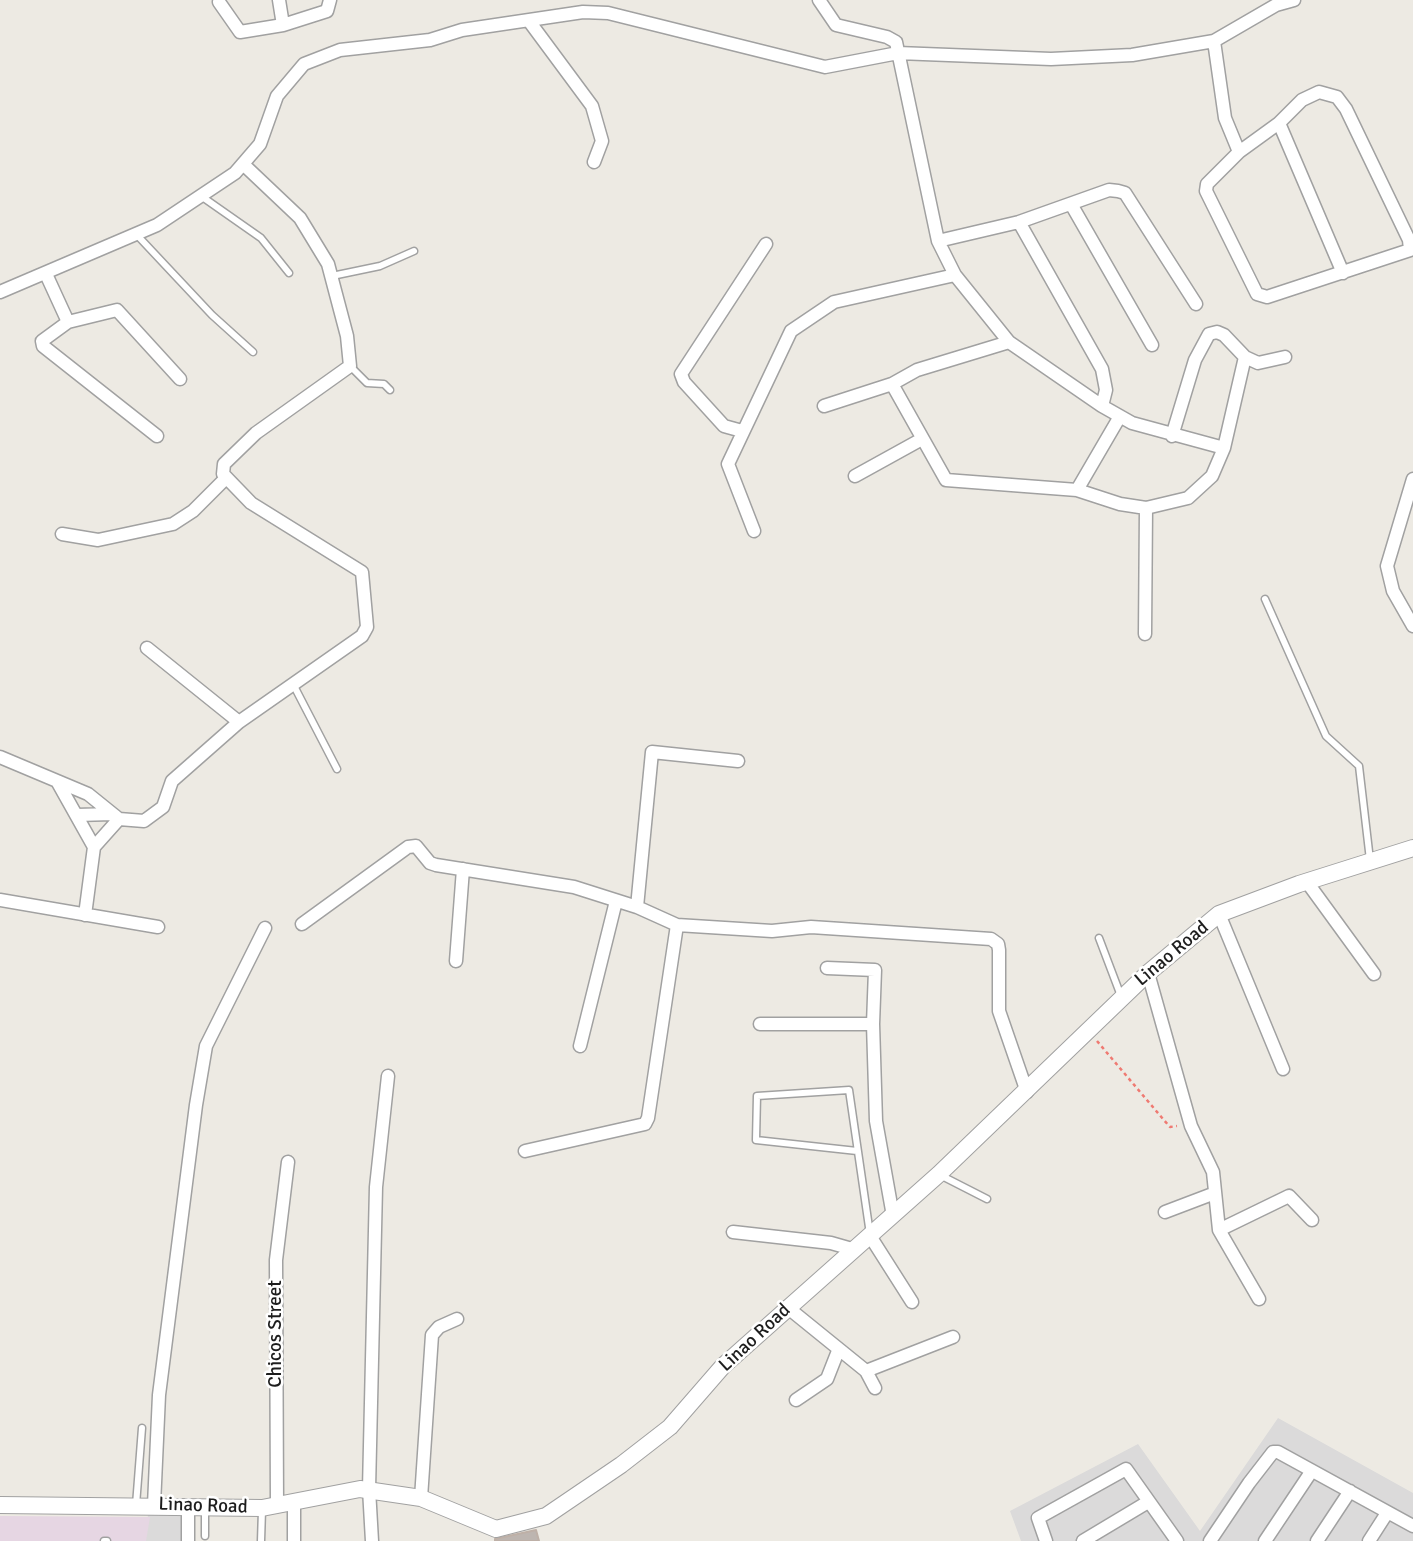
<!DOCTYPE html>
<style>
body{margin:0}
canvas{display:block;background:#edeae3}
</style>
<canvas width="1413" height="1541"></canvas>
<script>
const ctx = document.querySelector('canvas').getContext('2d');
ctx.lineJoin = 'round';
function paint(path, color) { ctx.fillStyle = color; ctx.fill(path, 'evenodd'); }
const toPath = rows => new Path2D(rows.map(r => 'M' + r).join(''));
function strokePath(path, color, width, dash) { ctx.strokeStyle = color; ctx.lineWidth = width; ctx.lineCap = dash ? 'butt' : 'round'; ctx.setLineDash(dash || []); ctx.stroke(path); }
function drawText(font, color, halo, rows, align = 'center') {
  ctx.font = font + ' Signika,sans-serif'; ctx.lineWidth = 5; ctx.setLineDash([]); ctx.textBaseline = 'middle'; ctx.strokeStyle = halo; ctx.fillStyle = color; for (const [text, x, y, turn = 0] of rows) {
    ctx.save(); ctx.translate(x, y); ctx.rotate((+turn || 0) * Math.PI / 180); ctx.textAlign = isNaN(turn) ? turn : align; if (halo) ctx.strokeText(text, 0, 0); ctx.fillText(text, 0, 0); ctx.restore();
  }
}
const residential = toPath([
 [1278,1418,1413,1493,1413,1541,1021,1541,1010,1511,1138,1444,1200,1531],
 [185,1510,185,1541,145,1541,148,1514]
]);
const industrial = toPath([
 [0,1516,150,1517,146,1541,0,1541]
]);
const building = toPath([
 [536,1530,539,1541,495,1541,495,1539,536,1530]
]);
const path = toPath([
 [1097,1041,1163,1119,1170,1127,1177,1126]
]);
const service = toPath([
 [201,196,261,238,289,273],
 [136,234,212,315,253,352],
 [332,276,380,266,414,251],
 [350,366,367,383,384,384,390,390],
 [1265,599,1326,736,1359,766,1370,860],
 [293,684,337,769],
 [1099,938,1121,996],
 [857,1151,756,1140,757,1096,849,1090,870,1234],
 [940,1175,987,1199],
 [136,1505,142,1428],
 [205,1509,205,1536],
 [104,1541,107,1541],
 [261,1541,262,1510]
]);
const minor = toPath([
 [279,0,283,25],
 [819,0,836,25,887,37,896,42,938,241,955,275,1009,342,1102,406,1106,390,1102,369,1019,222],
 [219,2,240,32,283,25,327,11,330,0],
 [529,21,592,106,602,141,594,162],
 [1214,41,1225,118,1239,152,1279,123,1302,100,1319,92,1337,97,1346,109,1409,240,1410,250,1267,297,1257,294,1206,191,1207,184,1239,152],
 [1279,123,1343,273],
 [1071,204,1152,345],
 [938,241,1019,222,1109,190,1118,191,1125,193,1196,304],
 [46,274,68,322],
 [0,292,157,225,235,173,260,144,277,96,304,64,340,50,430,40,462,30,583,12,608,13,825,67,898,53,1051,59,1132,55,1214,41,1276,5,1294,0],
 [892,384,946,480,1077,490,1119,418],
 [824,406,892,384,917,370,1009,342],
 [1102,406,1132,423,1224,448],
 [742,431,724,426,684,382,681,374,766,244],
 [157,436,43,346,42,341,68,322,117,310,180,379],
 [1172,436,1195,360,1209,334,1217,332,1224,335,1245,357,1258,363,1285,357],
 [855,476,922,439],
 [1413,479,1387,566,1393,591,1413,626],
 [1077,490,1120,504,1146,508,1188,498,1212,476,1224,448,1245,357],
 [754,531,728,464,791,331,834,302,955,275],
 [62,534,98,540,173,524,193,511,225,479],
 [1145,634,1146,508],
 [147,648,239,722,362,636,367,627,362,572,251,503,223,474,224,464,256,433,350,366,347,336,328,264,300,218,243,164],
 [0,757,88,794,119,819,144,821,163,807,172,781,239,722],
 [57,781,94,847],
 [77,815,112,814],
 [1307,882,1374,974],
 [0,900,158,927],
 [637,907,652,752,738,761],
 [1219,914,1283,1069],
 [85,915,94,847,119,819],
 [302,924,408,847,416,846,430,863,436,865,574,887,637,907,677,925,772,931,811,927,991,939,998,944,999,950,999,1011,1027,1092],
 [456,961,463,869],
 [827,968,875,970,873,1024],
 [1148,973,1191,1126,1213,1172,1219,1230,1259,1299],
 [760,1024,873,1024,876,1121,893,1216],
 [580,1046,616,901],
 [525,1151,645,1124,648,1118,677,925],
 [1165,1212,1215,1193],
 [1219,1230,1289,1196,1312,1220],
 [733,1232,831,1243,852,1249],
 [870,1236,912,1302],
 [787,1307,866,1371,875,1388],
 [866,1371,953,1337],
 [796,1400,827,1379,838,1351],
 [421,1498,432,1335,439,1327,457,1319],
 [154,1505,159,1395,196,1105,206,1046,265,928],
 [277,1506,276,1260,288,1162],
 [188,1541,188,1507],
 [294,1541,294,1504],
 [372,1541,369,1489,376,1187,388,1076],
 [1046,1541,1038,1518,1126,1469,1177,1541],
 [1083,1541,1148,1502],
 [1210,1541,1249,1483,1273,1452,1278,1452,1413,1526],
 [1265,1541,1311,1472],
 [1317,1541,1350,1491],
 [1369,1541,1387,1513]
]);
const tertiary = toPath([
 [0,1505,262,1508,360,1489,421,1498,496,1529,546,1516,621,1465,670,1427,723,1366,939,1174,1148,973,1219,914,1299,884,1413,848]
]);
const streetNames = [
 ["Linao Road",1172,954,-40],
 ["Chicos Street",276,1334,-90],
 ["Linao Road",755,1338,-43],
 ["Linao Road",203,1506,2]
];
paint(residential, '#dbdada');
paint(industrial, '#e6d6e3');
paint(building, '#bdb5b0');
strokePath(building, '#beb0a7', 2);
strokePath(service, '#a1a1a1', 9);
strokePath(minor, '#a1a1a1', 15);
strokePath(tertiary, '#a1a1a1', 18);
strokePath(path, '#ef7a72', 2.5, [3.5, 3.5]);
strokePath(service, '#fff', 6);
strokePath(minor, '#fff', 12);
strokePath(tertiary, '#fff', 16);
drawText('19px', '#1d1d1d', '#fff', streetNames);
</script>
